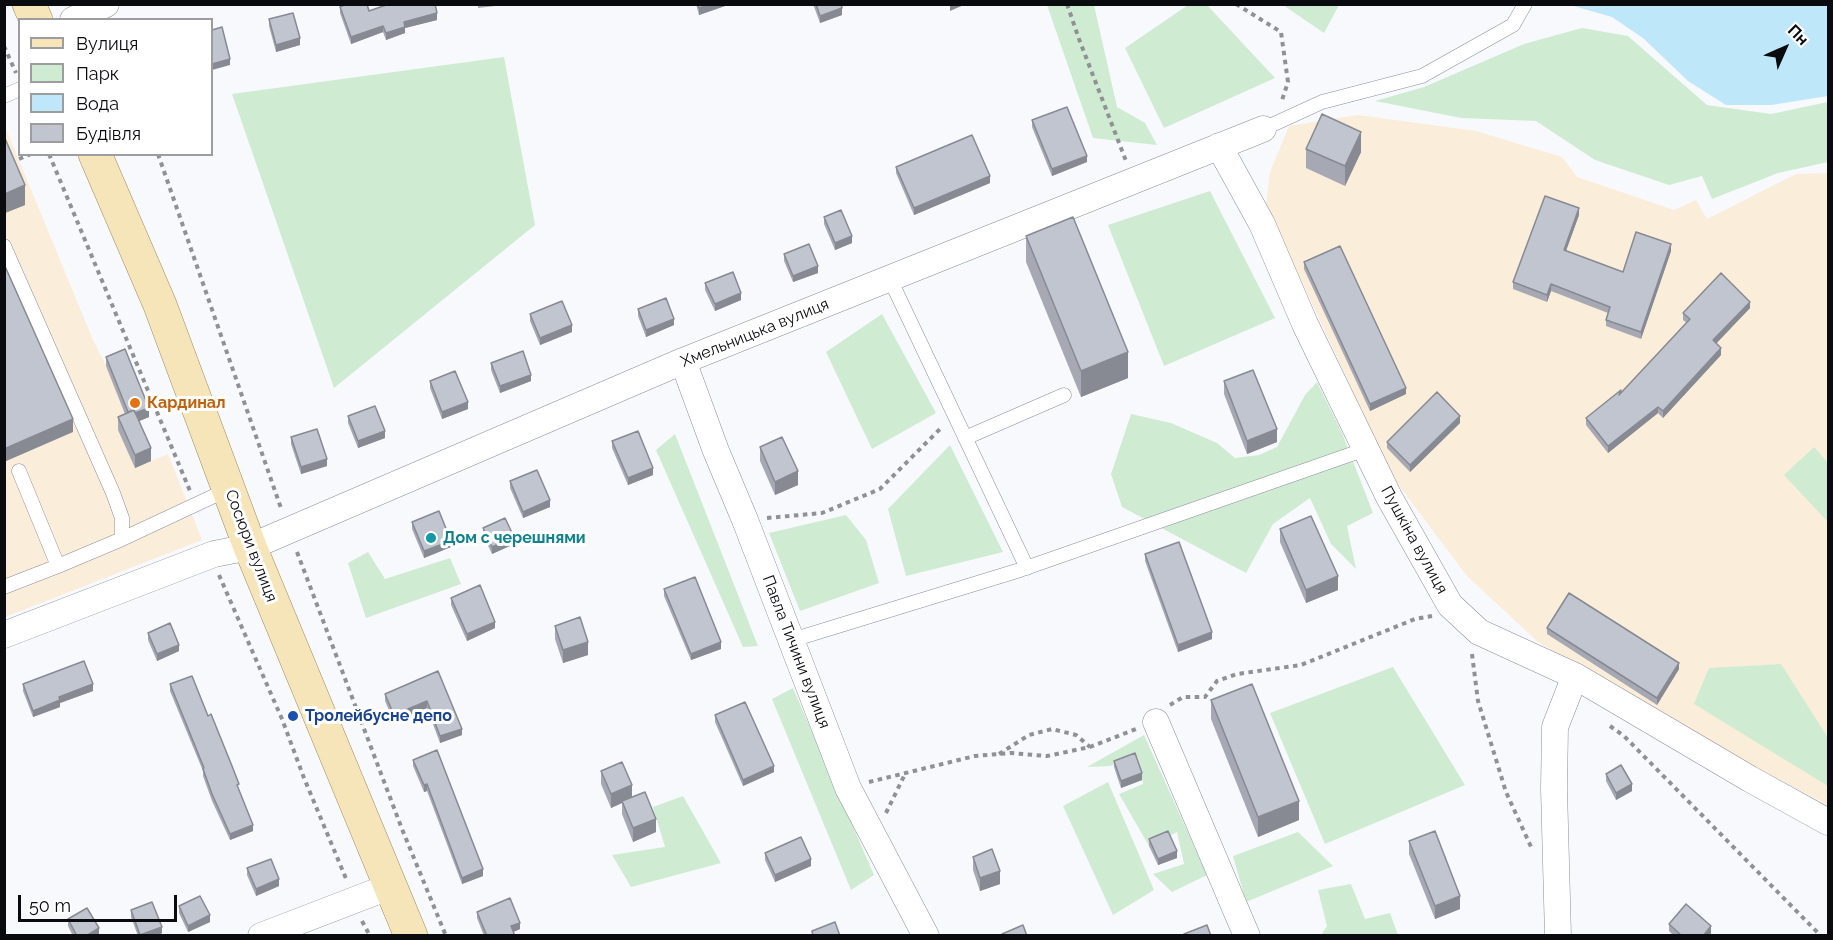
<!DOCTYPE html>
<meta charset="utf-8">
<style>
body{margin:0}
#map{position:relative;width:1833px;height:940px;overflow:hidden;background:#f7f9fd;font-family:Raleway,sans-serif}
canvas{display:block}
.frame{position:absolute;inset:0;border:6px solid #0a0b0f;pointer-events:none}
.legend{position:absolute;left:18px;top:18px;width:195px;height:138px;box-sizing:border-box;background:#fff;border:2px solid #9d9d9f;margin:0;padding:8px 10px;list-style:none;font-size:18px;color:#0a0b0f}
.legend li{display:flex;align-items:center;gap:12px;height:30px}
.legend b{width:30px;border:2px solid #9d9d9f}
.north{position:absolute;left:1755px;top:18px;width:60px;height:60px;-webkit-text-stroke:4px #fff;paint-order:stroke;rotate:45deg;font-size:16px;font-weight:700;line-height:24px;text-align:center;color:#0a0b0f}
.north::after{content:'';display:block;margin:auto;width:21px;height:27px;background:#0a0b0f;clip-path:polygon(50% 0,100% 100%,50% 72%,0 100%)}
.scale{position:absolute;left:18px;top:895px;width:159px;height:27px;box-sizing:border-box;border:3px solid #0a0b0f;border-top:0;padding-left:8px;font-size:18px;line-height:21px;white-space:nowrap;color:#0a0b0f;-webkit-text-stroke:4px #fff;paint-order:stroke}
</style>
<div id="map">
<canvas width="1833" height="940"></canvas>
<div class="frame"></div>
<ul class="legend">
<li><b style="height:8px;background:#f5e5b9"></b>Вулиця</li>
<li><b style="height:16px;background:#cfecd2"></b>Парк</li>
<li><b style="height:16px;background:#bee7fa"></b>Вода</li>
<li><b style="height:16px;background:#c1c5d0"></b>Будівля</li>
</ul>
<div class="north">Пн</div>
<div class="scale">50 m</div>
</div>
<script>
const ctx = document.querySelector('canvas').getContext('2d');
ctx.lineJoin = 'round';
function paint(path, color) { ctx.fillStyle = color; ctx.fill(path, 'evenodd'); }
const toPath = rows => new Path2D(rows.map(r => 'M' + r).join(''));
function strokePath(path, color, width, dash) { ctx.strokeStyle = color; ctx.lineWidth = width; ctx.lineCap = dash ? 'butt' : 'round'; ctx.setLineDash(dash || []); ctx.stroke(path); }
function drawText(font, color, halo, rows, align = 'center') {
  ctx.font = font + ' Raleway,sans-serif'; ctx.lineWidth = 6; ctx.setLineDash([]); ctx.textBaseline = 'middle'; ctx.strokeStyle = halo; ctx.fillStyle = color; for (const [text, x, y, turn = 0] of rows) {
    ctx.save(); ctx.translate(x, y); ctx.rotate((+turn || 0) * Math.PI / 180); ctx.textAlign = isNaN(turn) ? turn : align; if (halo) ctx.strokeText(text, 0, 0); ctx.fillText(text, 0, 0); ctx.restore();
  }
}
const industrial = toPath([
 [1358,115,1476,131,1562,157,1577,177,1674,210,1696,200,1707,219,1796,174,1828,173,1828,805,1697,737,1538,642,1467,576,1394,479,1266,205,1270,172,1289,126],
 [4,124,93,340,136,425,151,461,168,454,202,540,5,617]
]);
const green = toPath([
 [1047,5,1094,5,1117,107,1145,123,1157,145,1093,138],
 [1188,5,1207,5,1275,78,1164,128,1125,48],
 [1283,5,1339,5,1324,33],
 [1582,28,1628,36,1707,105,1771,114,1828,102,1828,162,1778,173,1712,199,1702,176,1669,185,1595,160,1536,121,1461,118,1375,101,1424,87,1524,44],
 [504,57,535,225,334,388,232,94],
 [1210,191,1275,318,1164,366,1108,225],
 [882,314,936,413,872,449,826,352],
 [1317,382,1342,433,1373,513,1347,526,1356,569,1331,544,1310,498,1273,524,1246,573,1122,507,1111,474,1131,414,1171,423,1217,443,1235,458,1259,455,1277,447,1305,395],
 [675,434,758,646,743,647,656,450],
 [950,445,1003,552,906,576,888,509],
 [1814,447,1828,463,1828,522,1784,475],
 [846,515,866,540,879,583,800,611,769,533],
 [368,552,385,579,450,558,461,584,366,618,348,563],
 [1781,664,1828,738,1828,786,1694,704,1709,668],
 [1393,667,1465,785,1325,844,1270,713],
 [793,688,874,875,851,890,772,699],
 [1144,735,1207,875,1172,892,1153,874,1184,864,1177,832,1149,846,1119,794,1143,784,1138,757,1110,766,1087,767],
 [1108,782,1154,890,1113,915,1063,806],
 [683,796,721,863,631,887,612,855,665,847,653,807],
 [1298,832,1333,866,1246,902,1233,856],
 [1351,884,1365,919,1390,913,1398,935,1321,935,1327,926,1318,890]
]);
const water = toPath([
 [1570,5,1828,5,1828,96,1771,105,1726,105,1688,81,1643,38,1612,17]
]);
const path = toPath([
 [1067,4,1079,39,1126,161],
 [1236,4,1281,32,1288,82,1281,103],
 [4,46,16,73],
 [49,154,190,491],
 [158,154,282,511],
 [19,159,31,154],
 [767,518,822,513,880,489,942,427],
 [297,552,402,829,446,936],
 [219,575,282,719,304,778,347,881],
 [1472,654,1478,701,1506,792,1532,849],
 [1170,705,1183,697,1205,697,1217,681,1237,674,1301,665,1415,619,1432,616],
 [1610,726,1624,736,1821,936],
 [999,754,1029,735,1052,729,1076,735,1090,747],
 [869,782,975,756,1011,753,1047,756,1090,747,1136,729],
 [886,813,905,774],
 [362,921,370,936]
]);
const service = toPath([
 [4,96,20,89],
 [1263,129,1322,102,1422,76,1513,25,1525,4],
 [4,246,113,493,122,518,122,539,58,566],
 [890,279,1027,568],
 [965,438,1064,395],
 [122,539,229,489],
 [4,587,58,566,19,471],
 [792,640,1020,570,1366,449]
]);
const minor = toPath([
 [73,20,106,4],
 [1219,146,1262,224,1305,324,1389,497,1450,605,1479,632,1575,676,1750,779,1828,822],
 [683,361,716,451,745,520,848,788,926,936],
 [4,635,214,554,250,547,683,361,1263,129],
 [1156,722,1247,936],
 [261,936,391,886],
 [1558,936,1554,789,1555,727,1575,676]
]);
const primary = toPath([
 [29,4,36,20],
 [95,154,160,305,250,547,411,936]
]);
const wall = toPath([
 [478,4,504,4,504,5,478,8],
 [696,4,725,4,725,6,699,15],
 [813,4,841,4,842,15,820,23],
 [340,7,369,11,437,20,405,28,405,33,386,40,383,32,351,44,340,13],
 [269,19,300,45,276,52,269,26],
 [1032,120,1087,162,1052,176,1032,127],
 [4,136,25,205,5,213,4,212],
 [1306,149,1361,152,1345,186,1306,168],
 [896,167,990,183,914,215,896,173],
 [1579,215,1566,251,1623,272,1671,251,1641,339,1606,326,1606,320,1608,313,1551,291,1547,302,1513,289,1513,282],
 [824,217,852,243,835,250,824,224],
 [1026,236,1128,378,1081,397,1026,262],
 [784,254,818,273,793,282,784,261],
 [1304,262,1406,394,1370,411,1304,269],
 [705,283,741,300,715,311,705,290],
 [1750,308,1716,343,1721,355,1663,418,1658,413,1608,453,1586,425,1586,418,1621,394,1687,323,1683,320,1683,313],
 [638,309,674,325,646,337,638,316],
 [530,314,572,332,540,345,530,321],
 [106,357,149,417,139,421,151,461,135,468,118,430,118,417,125,414,106,366],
 [491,363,531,381,500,393,491,370],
 [430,381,468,409,442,419,430,388],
 [1224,381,1277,442,1247,454,1224,394],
 [348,416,385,438,358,448,348,423],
 [1460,423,1410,472,1387,448,1387,442],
 [291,437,327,466,301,474,291,444],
 [612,441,653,475,628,485,612,448],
 [760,447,798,485,775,495,760,461],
 [510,481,550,507,523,518,510,488],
 [412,522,451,547,424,558,412,529],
 [483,528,514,544,492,554,483,535],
 [1280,529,1338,590,1306,603,1280,542],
 [1145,554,1212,639,1178,652,1145,561],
 [664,589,721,649,691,660,664,596],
 [451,598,495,628,467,641,451,605],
 [555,626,588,655,563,663,555,639],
 [1547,628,1679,669,1657,705,1547,634],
 [148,633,179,651,157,661,148,640],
 [438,671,462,735,440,743,427,708,394,722,385,701,385,694],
 [23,684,93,691,60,703,60,707,33,717,23,691],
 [170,684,208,716,239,791,253,831,230,840,212,801,203,776,203,771,170,691],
 [1211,700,1299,820,1258,837,1211,719],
 [715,715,774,772,743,786,715,722],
 [413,760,483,876,462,884,427,791,424,792,413,766],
 [1114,761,1142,780,1121,788,1114,767],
 [601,771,632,797,656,832,633,842,622,814,622,803,611,808,601,784],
 [1606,774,1632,791,1616,800,1606,781],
 [1149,839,1177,858,1158,865,1149,846],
 [1409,841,1460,909,1435,919,1409,854],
 [765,853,811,866,775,882,765,860],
 [973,857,1000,884,980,891,973,870],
 [247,868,279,886,256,896,247,875],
 [179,906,210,922,188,932,179,913],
 [131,910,162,933,157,936,138,936,131,917],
 [477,912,520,929,513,932,515,936,484,936,477,918],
 [68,919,99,935,73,936,68,926],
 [1669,924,1711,933,1709,936,1674,936,1669,931]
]);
const shadedWall = toPath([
 [710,4,725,4,725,6,699,15,699,8],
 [950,4,966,4,950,11],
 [842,8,842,15,820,23,820,16],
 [437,13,437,20,405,28,405,33,386,40,386,33,404,22],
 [383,26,383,32,351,44,351,37],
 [300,38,300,45,276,52,276,45],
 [230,59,230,65,212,70,212,64],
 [1361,132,1361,152,1345,186,1345,166],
 [1087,156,1087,162,1052,176,1052,169],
 [990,176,990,183,914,215,914,208],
 [25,185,25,205,5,213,5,194],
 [1579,208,1579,215,1564,256,1564,250],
 [852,236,852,243,835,250,835,243],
 [1671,244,1671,251,1641,339,1641,332],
 [818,266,818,273,793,282,793,276],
 [1551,284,1551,291,1547,302,1547,295],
 [741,293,741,300,715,311,715,304],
 [1750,302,1750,308,1713,347,1713,340],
 [674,319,674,325,646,337,646,330],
 [572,325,572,332,540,345,540,338],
 [1721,348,1721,355,1663,418,1663,411],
 [1128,352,1128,378,1081,397,1081,371],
 [531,375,531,381,500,393,500,386],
 [1406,388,1406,394,1370,411,1370,404],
 [468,402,468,409,442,419,442,412],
 [1658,407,1658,413,1608,453,1608,446],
 [149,408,149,417,130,425,130,415],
 [1460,416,1460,423,1410,472,1410,465],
 [73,419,73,432,4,462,4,449],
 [1277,429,1277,442,1247,454,1247,441],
 [385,431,385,438,358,448,358,441],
 [151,448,151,461,135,468,135,455],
 [327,459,327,466,301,474,301,467],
 [653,468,653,475,628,485,628,478],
 [798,471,798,485,775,495,775,482],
 [550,500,550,507,523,518,523,512],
 [514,537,514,544,492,554,492,547],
 [451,541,451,547,424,558,424,551],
 [1338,576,1338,590,1306,603,1306,590],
 [495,622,495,628,467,641,467,634],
 [1212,632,1212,639,1178,652,1178,645],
 [588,642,588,655,563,663,563,650],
 [721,642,721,649,691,660,691,654],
 [179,645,179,651,157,661,157,654],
 [1679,663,1679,669,1657,705,1657,698],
 [93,684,93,691,60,703,60,707,33,717,33,711,59,697],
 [427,701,427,708,394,722,394,715],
 [462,729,462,735,440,743,440,736],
 [774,766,774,772,743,786,743,780],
 [1142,773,1142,780,1121,788,1121,781],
 [427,784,427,791,424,792,424,785],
 [1632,784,1632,791,1616,800,1616,793],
 [632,785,632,799,622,801,622,803,611,808,611,794],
 [1299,801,1299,820,1258,837,1258,817],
 [656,819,656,832,633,842,633,828],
 [253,825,253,831,230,840,230,834],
 [1177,851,1177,858,1158,865,1158,859],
 [811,859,811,866,775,882,775,875],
 [483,869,483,876,462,884,462,878],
 [1000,871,1000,884,980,891,980,878],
 [279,879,279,886,256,896,256,889],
 [1460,896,1460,909,1435,919,1435,906],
 [210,915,210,922,188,932,188,926],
 [520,923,520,929,511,933,511,926],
 [1711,926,1711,933,1709,936,1703,936],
 [162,927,162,933,157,936,140,936],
 [99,928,99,935,98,936,86,936]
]);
const building = toPath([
 [346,4,367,4,369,11,389,4,435,4,437,13,404,22,405,27,386,33,383,26,351,37,340,7,346,4],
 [698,4,710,4,699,8,698,4],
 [816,4,841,4,842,8,820,16,816,4],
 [293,13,300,38,276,45,269,19,293,13],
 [222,27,230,59,212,64,212,30,222,27],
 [1067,107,1087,156,1052,169,1032,120,1067,107],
 [1322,114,1361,132,1345,166,1306,149,1322,114],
 [972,135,990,176,914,208,896,167,972,135],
 [4,136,25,185,5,194,4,192,4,136],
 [1545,196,1579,208,1564,250,1623,272,1636,232,1671,244,1641,332,1606,320,1610,307,1551,284,1547,295,1513,282,1545,196],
 [841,210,852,236,835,243,824,217,841,210],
 [1073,217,1128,352,1081,371,1026,236,1073,217],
 [809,244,818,266,793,276,784,254,809,244],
 [1340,246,1406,388,1370,404,1304,262,1340,246],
 [4,264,73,419,4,449,4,264],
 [733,272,741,293,715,304,705,283,733,272],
 [1721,273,1750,302,1713,340,1721,348,1663,411,1658,407,1608,446,1586,418,1621,390,1619,395,1690,319,1683,313,1721,273],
 [666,298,674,319,646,330,638,309,666,298],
 [562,301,572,325,540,338,530,314,562,301],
 [125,349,149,408,135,413,134,410,128,412,106,357,125,349],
 [523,351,531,375,500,386,491,363,523,351],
 [1253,370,1277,429,1247,441,1224,381,1253,370],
 [455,371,468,402,442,412,430,381,455,371],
 [1437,392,1460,416,1410,465,1387,442,1437,392],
 [375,406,385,431,358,441,348,416,375,406],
 [134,410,151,448,135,455,118,417,134,410],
 [317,429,327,459,301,467,291,437,317,429],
 [638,431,653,468,628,478,612,441,638,431],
 [782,437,798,471,775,482,760,447,782,437],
 [537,470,550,500,523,512,510,481,537,470],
 [439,511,451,541,424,551,412,522,439,511],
 [1311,516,1338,576,1306,590,1280,529,1311,516],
 [505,518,514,537,492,547,483,528,505,518],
 [1179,542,1212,632,1178,645,1145,554,1179,542],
 [695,577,721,642,691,654,664,589,695,577],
 [480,585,495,622,467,634,451,598,480,585],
 [1569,593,1679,663,1657,698,1547,628,1569,593],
 [580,617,588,642,563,650,555,626,580,617],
 [170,623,179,645,157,654,148,633,170,623],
 [84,661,93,684,59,697,60,700,33,711,23,684,84,661],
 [438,671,462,729,440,736,427,701,394,715,385,694,438,671],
 [192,676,208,716,211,714,232,766,239,784,237,785,253,825,230,834,212,794,203,769,204,768,170,684,192,676],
 [1252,684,1299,801,1258,817,1211,700,1252,684],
 [745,702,774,766,743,780,715,715,745,702],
 [437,750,483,869,462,878,427,784,424,785,413,760,437,750],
 [1135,753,1142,773,1121,781,1114,761,1135,753],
 [622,762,632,785,611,794,601,771,622,762],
 [1621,765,1632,784,1616,793,1606,774,1621,765],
 [645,792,656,819,633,828,622,801,645,792],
 [1168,831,1177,851,1158,859,1149,839,1168,831],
 [1435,831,1460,896,1435,906,1409,841,1435,831],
 [801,837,811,859,775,875,765,853,801,837],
 [992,849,1000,871,980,878,973,857,992,849],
 [271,859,279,879,256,889,247,868,271,859],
 [200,896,210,915,188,926,179,906,200,896],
 [510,898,520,923,511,926,515,936,487,936,477,912,510,898],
 [152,902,162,927,140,935,131,910,152,902],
 [1686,904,1711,926,1703,936,1682,936,1669,924,1686,904],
 [87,908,99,928,86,936,77,936,68,919,87,908],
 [835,922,840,936,813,936,812,931,835,922],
 [1023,925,1027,936,1002,936,1002,934,1023,925],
 [1207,925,1211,936,1185,936,1184,934,1207,925]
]);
const markers = [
 [135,403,6,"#e8710a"],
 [431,538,6,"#0f9aa8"],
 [293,716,6,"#1a4fb4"]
];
const streetNames = [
 ["Хмельницька вулиця",755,333,-22],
 ["Пушкіна вулиця",1414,540,61],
 ["Сосюри вулиця",251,546,69],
 ["Павла Тичини вулиця",796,652,69]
];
const foodNames = [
 ["Кардинал",147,403]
];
const cultureNames = [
 ["Дом с черешнями",443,538]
];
const transitNames = [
 ["Тролейбусне депо",305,716]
];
paint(industrial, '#faedd9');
paint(green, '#cfecd2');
paint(water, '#bee7fa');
strokePath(service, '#8b8f99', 15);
strokePath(minor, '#8b8f99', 27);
strokePath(primary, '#9f8d5f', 34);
strokePath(path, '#909195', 4, [4.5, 4.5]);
strokePath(service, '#fff', 14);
strokePath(minor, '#fff', 26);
strokePath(primary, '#f5e5b9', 33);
paint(wall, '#a6a9b3');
paint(shadedWall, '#878a92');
paint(building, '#c1c5d0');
strokePath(building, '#878a92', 1.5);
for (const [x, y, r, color] of markers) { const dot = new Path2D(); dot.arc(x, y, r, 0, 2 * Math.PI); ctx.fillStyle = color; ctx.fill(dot); strokePath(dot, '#fff', 2); }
drawText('16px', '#0a0b0f', '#fff', streetNames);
drawText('bold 16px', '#c56008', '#fff', foodNames, 'left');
drawText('bold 16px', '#0d838f', '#fff', cultureNames, 'left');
drawText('bold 16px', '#164399', '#fff', transitNames, 'left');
</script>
